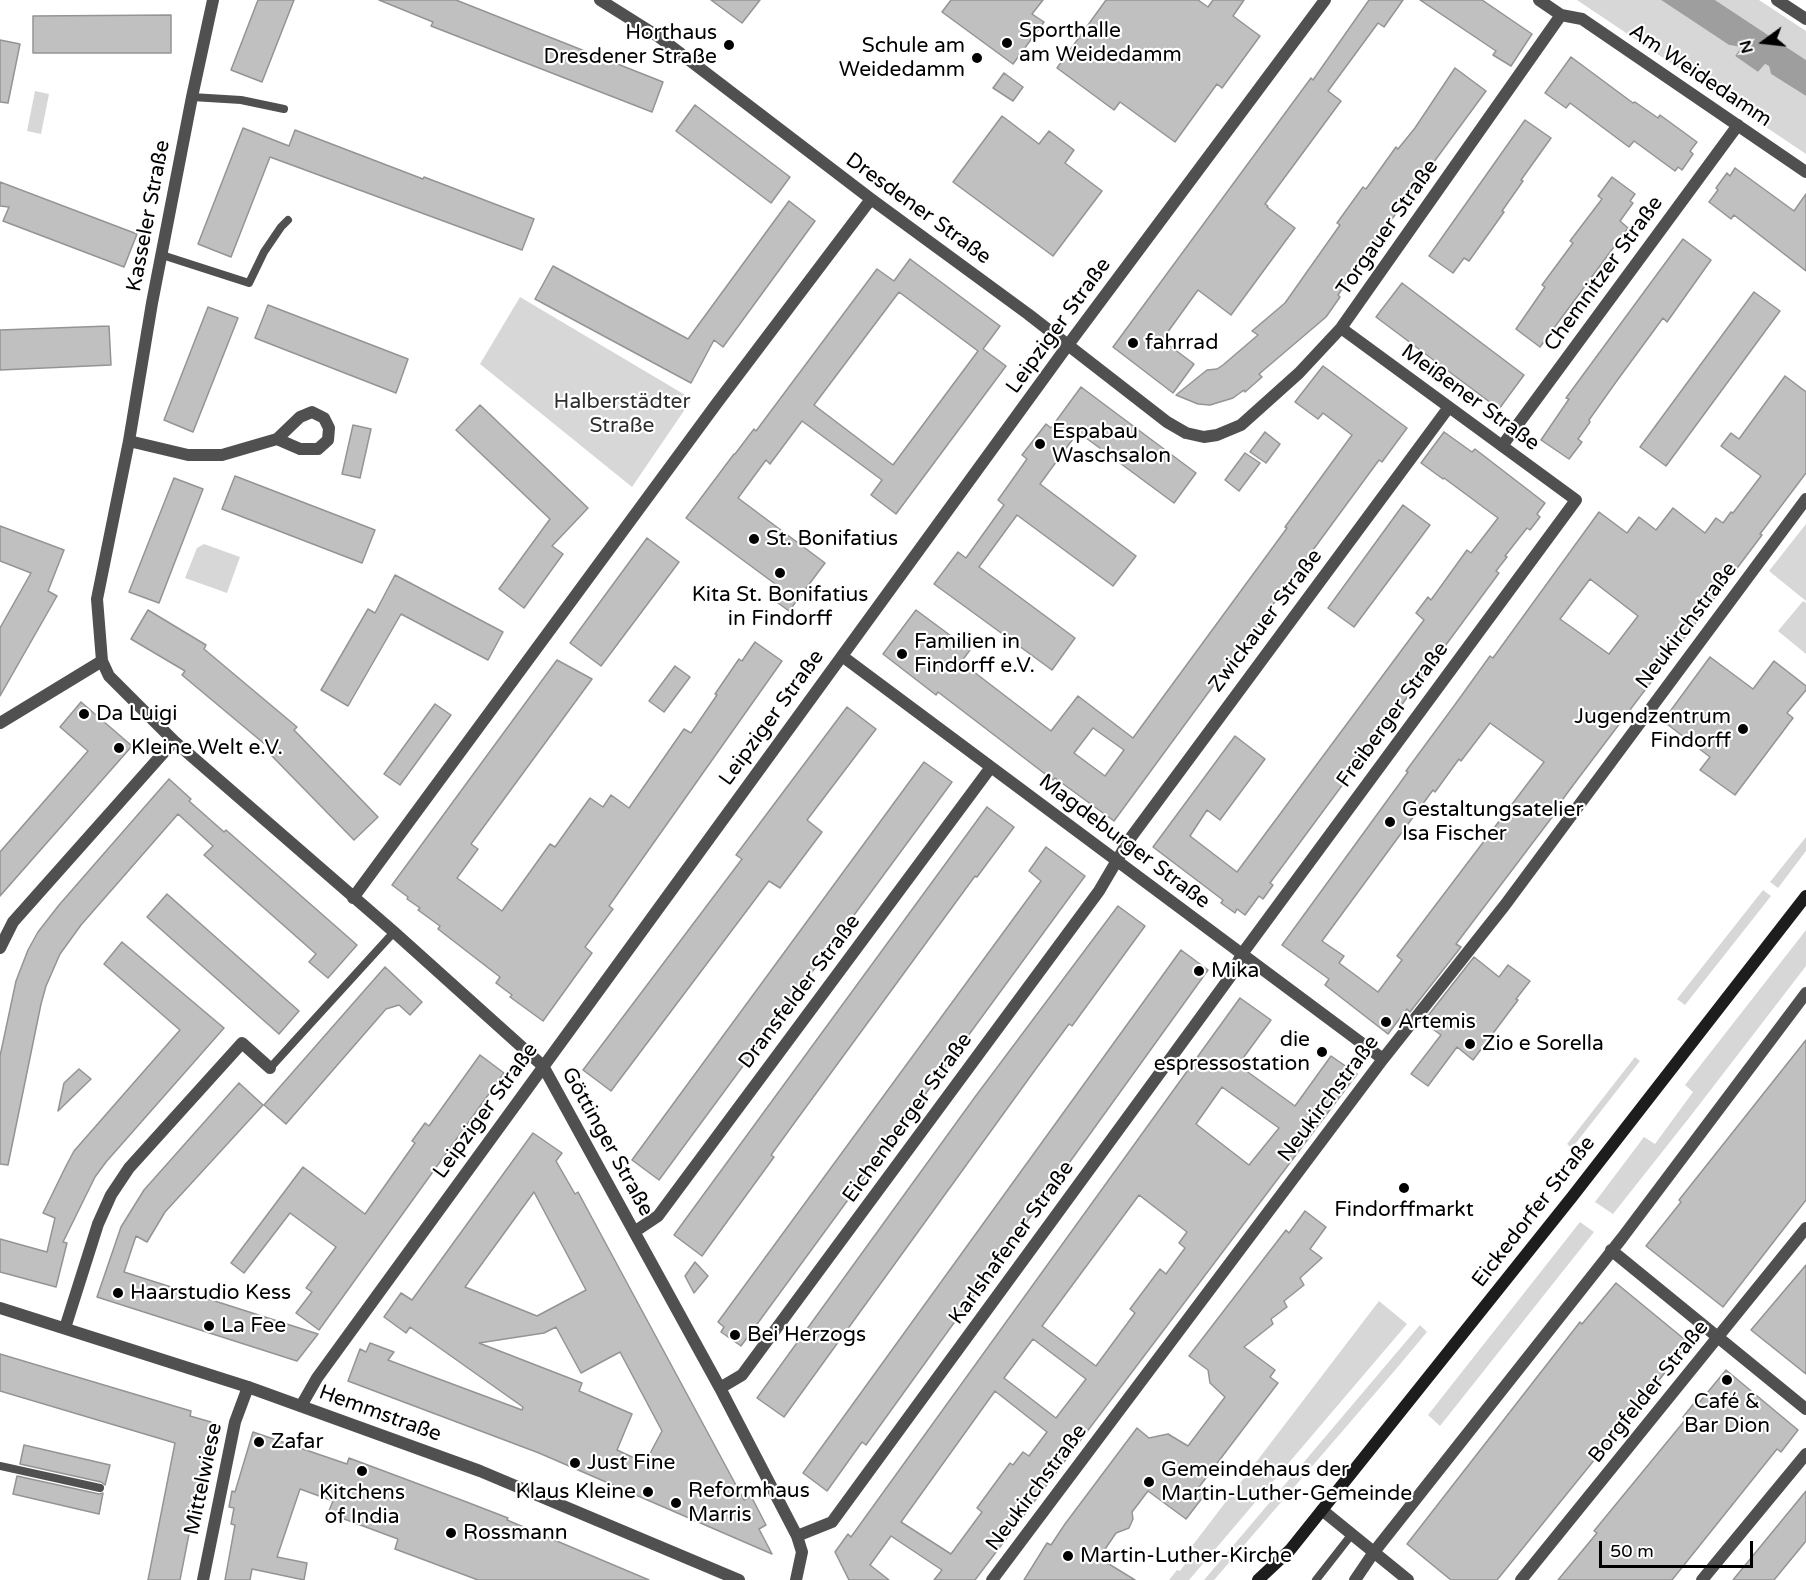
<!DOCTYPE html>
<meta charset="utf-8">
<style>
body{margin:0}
#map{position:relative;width:1806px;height:1580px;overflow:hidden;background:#fff;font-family:"Varela Round",sans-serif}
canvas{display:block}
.north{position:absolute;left:1734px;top:12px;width:60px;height:60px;-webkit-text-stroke:4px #fff;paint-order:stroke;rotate:255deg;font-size:16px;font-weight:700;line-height:24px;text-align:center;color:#000}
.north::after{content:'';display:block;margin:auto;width:21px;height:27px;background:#000;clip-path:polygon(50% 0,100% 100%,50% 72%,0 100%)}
.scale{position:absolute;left:1599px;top:1541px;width:154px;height:27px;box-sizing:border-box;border:3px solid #000;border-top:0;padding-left:8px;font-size:18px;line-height:21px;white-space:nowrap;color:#000;-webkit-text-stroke:4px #fff;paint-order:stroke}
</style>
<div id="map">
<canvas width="1806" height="1580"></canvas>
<div class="north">N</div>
<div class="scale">50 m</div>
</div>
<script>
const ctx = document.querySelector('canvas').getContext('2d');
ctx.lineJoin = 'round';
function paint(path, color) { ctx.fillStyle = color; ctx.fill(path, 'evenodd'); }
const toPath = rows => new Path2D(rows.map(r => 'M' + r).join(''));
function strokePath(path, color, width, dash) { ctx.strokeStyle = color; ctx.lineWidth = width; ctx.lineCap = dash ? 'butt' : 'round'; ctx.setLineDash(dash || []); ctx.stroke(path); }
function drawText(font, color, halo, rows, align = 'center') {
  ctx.font = font + ' "Varela Round",sans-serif'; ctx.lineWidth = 4.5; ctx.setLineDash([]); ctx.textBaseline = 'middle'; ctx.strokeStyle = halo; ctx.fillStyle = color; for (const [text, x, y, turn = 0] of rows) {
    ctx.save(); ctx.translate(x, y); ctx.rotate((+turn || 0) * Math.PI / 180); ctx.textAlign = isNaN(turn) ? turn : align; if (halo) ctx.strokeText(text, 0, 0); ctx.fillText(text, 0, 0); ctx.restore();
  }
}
const green = toPath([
 [1577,0,1661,0,1729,45,1741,47,1735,56,1758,72,1765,64,1769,66,1771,74,1806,96,1806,154],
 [1715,0,1759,0,1806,31,1806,60],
 [35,91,49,94,41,134,27,131],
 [520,297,692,399,632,487,480,364],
 [1806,524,1806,601,1769,571],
 [204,544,240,557,227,593,185,578,197,548],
 [1803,601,1806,603,1806,654,1778,631],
 [1806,837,1806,851,1778,888,1770,882],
 [1763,890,1771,896,1685,1005,1677,999],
 [1806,930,1806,966,1689,1118,1613,1214,1595,1202,1644,1137,1655,1144,1693,1092,1685,1085],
 [1635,1057,1640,1061,1572,1148,1567,1144],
 [1580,1222,1594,1232,1440,1426,1428,1415],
 [1379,1301,1407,1324,1189,1580,1169,1580,1177,1570,1180,1571,1196,1549,1192,1546,1202,1533],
 [1420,1325,1427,1332,1396,1369,1214,1580,1204,1580]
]);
const water = toPath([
 [1661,0,1715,0,1806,60,1806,96,1771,74,1769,66,1765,64,1758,72,1735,56,1741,47,1729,45]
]);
const building = toPath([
 [258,0,294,0,262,82,231,70,258,0],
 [379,0,456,0,663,82,652,112,431,26,433,22,379,0],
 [711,0,760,0,742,23,711,0],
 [951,0,1043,0,1032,14,1044,22,1013,64,942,12,951,0],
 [1106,0,1198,0,1208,7,1213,0,1244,0,1233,16,1260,36,1222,88,1217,84,1175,142,1120,102,1114,110,1057,68,1106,0],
 [1369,0,1403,0,1384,27,1378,23,1328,91,1341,101,1265,204,1268,206,1267,207,1295,228,1231,315,1198,290,1162,340,1194,364,1173,393,1113,347,1311,78,1313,80,1369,0],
 [1420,0,1482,0,1532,34,1511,66,1493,55,1496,51,1420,0],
 [171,15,171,53,33,53,33,16,171,15],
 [0,40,20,44,8,103,0,102,0,40],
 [1571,57,1633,103,1635,102,1658,118,1660,115,1697,142,1690,151,1693,154,1682,170,1678,167,1675,171,1634,141,1629,147,1570,103,1566,108,1545,93,1571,57],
 [1455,68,1486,91,1367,253,1338,295,1340,297,1326,317,1259,374,1262,377,1245,392,1244,390,1233,398,1210,405,1198,404,1176,395,1207,370,1217,369,1223,365,1258,335,1252,331,1285,303,1340,225,1337,223,1363,187,1366,189,1396,147,1398,149,1415,128,1455,68],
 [1004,73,1023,87,1013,101,993,88,1004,73],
 [695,105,790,177,771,203,676,131,695,105],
 [1002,116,1039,144,1049,131,1074,150,1065,163,1102,191,1053,256,953,182,1002,116],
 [1525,120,1551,138,1521,180,1523,181,1502,211,1504,212,1469,261,1464,258,1453,273,1429,256,1525,120],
 [243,128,289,146,295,130,423,179,424,177,534,219,522,250,270,157,231,257,198,244,243,128],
 [1735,168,1794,211,1806,194,1806,271,1734,215,1731,219,1709,202,1718,190,1716,188,1727,173,1730,176,1735,168],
 [1612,177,1635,194,1630,201,1633,203,1620,221,1628,228,1540,347,1516,329,1545,287,1542,285,1573,243,1570,241,1602,199,1598,196,1612,177],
 [0,182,137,234,124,267,3,221,9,207,0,206,0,182],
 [789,201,815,221,723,347,714,340,691,383,535,299,553,266,688,339,789,201],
 [1683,239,1711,260,1667,322,1663,318,1616,382,1589,420,1590,422,1578,439,1582,442,1569,459,1541,440,1569,399,1566,398,1683,239],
 [910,259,1000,326,983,349,1006,366,896,514,871,495,882,480,802,421,770,464,766,460,738,498,825,563,789,611,774,600,782,589,686,518,734,454,735,454,754,429,756,431,877,269,894,281,910,259],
 [899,292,978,351,893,465,814,405,899,292],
 [1402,283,1524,375,1499,409,1376,317,1402,283],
 [1754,292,1780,311,1666,466,1640,447,1754,292],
 [268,305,408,359,396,393,255,338,268,305],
 [208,307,238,318,193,432,164,420,208,307],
 [109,326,111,365,0,370,0,330,109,326],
 [1323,366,1407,428,1382,462,1379,460,1114,821,1055,778,1053,780,938,692,936,695,883,654,916,610,970,650,961,662,1051,731,1078,696,1133,738,1287,528,1285,527,1352,435,1323,413,1318,419,1295,402,1323,366],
 [1093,728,1124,750,1105,776,1074,753,1093,728],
 [1785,376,1806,392,1806,473,1760,534,1762,535,1571,788,1557,807,1559,808,1456,944,1461,947,1410,1012,1407,1009,1388,1034,1325,985,1329,979,1282,945,1408,772,1406,771,1454,706,1490,656,1493,658,1599,512,1627,533,1639,517,1656,530,1673,508,1705,533,1716,518,1723,523,1731,512,1733,513,1761,476,1721,446,1731,433,1739,439,1785,376],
 [1590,579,1638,616,1609,654,1560,619,1590,579],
 [1490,723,1544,762,1397,956,1402,960,1378,992,1339,963,1344,956,1322,941,1433,790,1435,792,1459,759,1461,761,1490,723],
 [1081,387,1196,473,1174,503,1078,432,1040,484,1136,556,1113,586,1017,515,979,567,1075,638,1052,670,934,584,958,552,966,558,1004,505,998,500,1027,459,1022,455,1046,424,1051,428,1081,387],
 [480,405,588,508,552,546,563,554,524,608,499,589,550,519,456,430,480,405],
 [353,425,371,429,360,478,342,474,353,425],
 [1265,432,1280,444,1266,463,1250,452,1265,432],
 [1444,432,1472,452,1475,449,1545,503,1537,514,1540,517,1530,530,1527,528,1505,556,1507,557,1496,571,1499,573,1270,883,1273,885,1263,899,1259,896,1245,915,1237,909,1235,913,1221,903,1223,900,1153,847,1235,736,1265,759,1220,820,1207,810,1190,836,1237,872,1424,620,1416,613,1428,597,1431,600,1467,550,1471,553,1498,518,1444,478,1443,479,1421,463,1444,432],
 [1245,453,1260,463,1239,491,1225,480,1245,453],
 [235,476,375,530,362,563,222,509,235,476],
 [174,478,203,489,159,603,129,592,174,478],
 [1403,505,1430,525,1354,627,1328,608,1403,505],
 [0,526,64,550,48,591,57,596,0,696,0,628,31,573,0,561,0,526],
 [647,538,679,562,601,666,570,643,647,538],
 [395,575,503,632,488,660,401,614,348,706,321,690,368,609,375,613,395,575],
 [148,610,206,645,204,649,297,727,294,730,378,817,354,840,270,754,273,751,182,675,185,671,131,639,148,610],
 [755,642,782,661,609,906,613,909,585,947,592,953,543,1021,510,997,512,995,496,983,500,977,438,929,440,926,418,910,420,908,407,899,408,897,392,885,557,660,592,679,471,844,478,849,457,878,502,911,550,844,555,847,590,798,603,807,611,795,629,808,684,729,691,733,717,695,715,694,739,659,742,661,755,642],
 [1710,657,1753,689,1774,661,1806,686,1806,690,1787,713,1793,718,1735,795,1700,770,1710,757,1663,721,1710,657],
 [675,666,690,677,664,712,649,701,675,666],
 [81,702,132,746,0,896,0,852,88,751,60,727,81,702],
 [435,704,451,715,400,785,384,774,435,704],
 [847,707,876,729,807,820,822,832,780,888,769,881,611,1091,583,1070,742,859,736,855,847,707],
 [924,762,952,782,659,1180,632,1160,924,762],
 [169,779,191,799,189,801,224,832,226,830,357,945,328,978,309,962,316,954,204,855,213,846,178,814,81,925,60,954,46,986,41,1004,8,1165,0,1164,0,1056,16,981,28,950,38,932,59,905,169,779],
 [987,807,1014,827,977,877,975,876,795,1122,771,1155,774,1157,702,1256,674,1235,987,807],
 [1046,847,1085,876,741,1346,721,1332,724,1327,718,1322,1041,881,1029,871,1046,847],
 [167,894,299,1011,279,1034,147,917,167,894],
 [1118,906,1145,926,1072,1026,1069,1024,1035,1070,784,1417,757,1398,975,1097,1118,906],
 [122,942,224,1028,106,1162,95,1177,63,1242,67,1243,56,1287,0,1272,0,1239,47,1252,55,1218,43,1213,66,1166,74,1151,180,1030,104,964,122,942],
 [1181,950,1208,970,866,1445,862,1442,827,1491,803,1473,1181,950],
 [1474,957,1499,977,1508,965,1530,981,1516,999,1518,1000,1473,1060,1457,1047,1428,1086,1411,1074,1441,1035,1423,1022,1474,957],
 [385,967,422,1002,410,1015,399,1005,386,1009,286,1124,264,1105,385,967],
 [1240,998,1271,1020,1238,1065,1295,1106,1331,1056,1357,1074,975,1580,934,1580,942,1570,891,1536,870,1565,889,1580,849,1580,835,1552,848,1534,851,1537,1240,998],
 [1222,1087,1279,1128,1249,1165,1196,1124,1222,1087],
 [1139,1195,1187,1232,1179,1243,1185,1248,1166,1274,1160,1269,1130,1309,1135,1313,1096,1366,1042,1326,1139,1195],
 [1033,1339,1086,1379,1056,1418,1004,1378,1033,1339],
 [995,1391,1047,1432,1029,1456,1023,1452,1013,1465,1010,1463,977,1508,982,1512,951,1554,901,1522,995,1391],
 [1806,1040,1806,1200,1723,1307,1646,1246,1681,1202,1679,1200,1806,1040],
 [480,1055,504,1073,319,1330,296,1313,312,1292,306,1288,336,1247,290,1213,244,1273,231,1263,303,1167,365,1214,415,1143,412,1141,425,1123,429,1126,480,1055],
 [79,1069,91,1079,58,1111,64,1083,79,1069],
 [239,1083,263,1105,165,1212,147,1242,136,1236,124,1272,318,1334,297,1361,97,1297,121,1227,144,1190,239,1083],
 [533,1133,562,1153,556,1161,575,1194,578,1192,744,1500,751,1496,766,1525,759,1529,772,1554,539,1453,348,1381,360,1349,366,1352,370,1343,394,1352,388,1360,522,1410,523,1407,410,1327,406,1333,384,1317,401,1293,412,1300,533,1133],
 [534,1192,586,1290,537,1316,465,1287,534,1192],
 [556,1327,581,1373,620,1352,662,1431,645,1463,617,1450,632,1414,579,1391,582,1383,479,1343,544,1333,556,1327],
 [1305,1211,1326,1227,1310,1249,1322,1258,1300,1278,1304,1285,1284,1301,1287,1307,1271,1319,1273,1324,1244,1347,1275,1370,1270,1377,1278,1383,1199,1487,1206,1493,1186,1519,1148,1491,1132,1512,1133,1519,1129,1528,1116,1533,1099,1558,1135,1580,1024,1580,1047,1543,1051,1545,1065,1524,1137,1428,1149,1438,1168,1434,1188,1446,1225,1397,1210,1383,1208,1370,1189,1356,1286,1230,1289,1233,1305,1211],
 [695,1262,708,1276,694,1293,685,1276,695,1262],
 [1806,1265,1806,1374,1751,1330,1806,1265],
 [1616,1283,1689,1343,1497,1580,1451,1580,1407,1544,1580,1322,1582,1324,1616,1283],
 [0,1354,191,1411,190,1416,211,1422,180,1580,148,1580,175,1443,0,1391,0,1354],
 [1726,1370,1798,1430,1781,1452,1777,1449,1672,1580,1558,1580,1597,1533,1594,1531,1686,1419,1683,1417,1695,1402,1698,1404,1726,1370],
 [253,1432,347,1464,349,1458,464,1501,508,1518,507,1520,649,1580,478,1580,395,1549,398,1539,328,1513,333,1501,300,1489,277,1557,307,1563,304,1580,252,1569,250,1580,225,1580,235,1525,231,1524,234,1508,229,1507,232,1491,235,1492,253,1432],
 [24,1445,110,1465,105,1485,101,1482,20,1464,24,1445],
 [17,1476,99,1494,103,1493,99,1514,13,1494,17,1476],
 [1806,1491,1806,1541,1774,1580,1733,1580,1806,1491]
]);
const service = toPath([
 [192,97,241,100,284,109],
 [162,255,249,283,264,252,281,227,288,220],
 [270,1068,394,932],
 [0,1466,100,1488],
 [1316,1580,1352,1534]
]);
const minor = toPath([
 [213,0,192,97,152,303,129,441,97,599,102,661,109,676,174,741,394,932,543,1066,720,1388,797,1536,802,1552,796,1580],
 [600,0,659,37,871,199,1028,314,1167,422,1186,433,1204,437,1217,435,1241,425,1299,373,1341,328,1561,15],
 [1539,0,1561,15,1582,19,1806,172],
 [1777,0,1806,19],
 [129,441,188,455,222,455,277,439,300,417,312,412,324,418,329,428,328,440,318,449,300,449,277,439],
 [1502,446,1738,125],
 [842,656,1383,1059],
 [0,723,102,661],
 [353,898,717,403,871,199],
 [0,948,13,922,174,741],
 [634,1232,658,1216,991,767],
 [1611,1250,1806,1409],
 [65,1328,98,1224,111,1195,129,1168,242,1043,270,1068],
 [720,1388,742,1375,1099,891,1129,840,1449,407],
 [301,1406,317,1378,842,656,1068,345,1325,0],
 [1322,1510,1408,1580],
 [797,1536,832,1522,1230,977,1242,954,1576,500,1341,328],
 [203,1580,235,1422,248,1387],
 [992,1580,1383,1059,1505,905,1806,499],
 [1355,1580,1374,1552,1622,1238,1806,993],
 [1521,1580,1806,1228],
 [1702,1580,1806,1454]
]);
const tertiary = toPath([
 [0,1308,248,1387,480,1471,739,1580]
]);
const secondary = toPath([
 [1258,1580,1290,1550,1322,1510,1572,1197,1806,896]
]);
const markers = [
 [1007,43,6,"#000"],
 [729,45,6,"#000"],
 [977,58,6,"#000"],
 [1133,343,6,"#000"],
 [1040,444,6,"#000"],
 [754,539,6,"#000"],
 [780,573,6,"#000"],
 [902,654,6,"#000"],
 [84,714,6,"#000"],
 [1743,729,6,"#000"],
 [119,748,6,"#000"],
 [1390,822,6,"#000"],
 [1199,971,6,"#000"],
 [1386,1022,6,"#000"],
 [1470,1044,6,"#000"],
 [1322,1052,6,"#000"],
 [1404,1188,6,"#000"],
 [118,1293,6,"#000"],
 [209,1326,6,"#000"],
 [735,1335,6,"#000"],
 [1727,1380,6,"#000"],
 [259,1442,6,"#000"],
 [575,1463,6,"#000"],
 [362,1471,6,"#000"],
 [1149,1482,6,"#000"],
 [648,1492,6,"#000"],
 [676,1503,6,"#000"],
 [451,1533,6,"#000"],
 [1068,1556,6,"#000"]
];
const poiNames = [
 ["Sporthalle",1019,31],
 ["am Weidedamm",1019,55],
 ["Horthaus",717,33,"right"],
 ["Dresdener Straße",717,57,"right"],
 ["Schule am",965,46,"right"],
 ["Weidedamm",965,70,"right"],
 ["fahrrad",1145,343],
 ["Espabau",1052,432],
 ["Waschsalon",1052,456],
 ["St. Bonifatius",766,539],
 ["Kita St. Bonifatius",780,595,"center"],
 ["in Findorff",780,619,"center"],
 ["Familien in",914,642],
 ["Findorff e.V.",914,666],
 ["Da Luigi",96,714],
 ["Jugendzentrum",1731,717,"right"],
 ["Findorff",1731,741,"right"],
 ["Kleine Welt e.V.",131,748],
 ["Gestaltungsatelier",1402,810],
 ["Isa Fischer",1402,834],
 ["Mika",1211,971],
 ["Artemis",1398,1022],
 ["die",1310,1040,"right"],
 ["espressostation",1310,1064,"right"],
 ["Zio e Sorella",1482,1044],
 ["Findorffmarkt",1404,1210,"center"],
 ["Haarstudio Kess",130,1293],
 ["La Fee",221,1326],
 ["Bei Herzogs",747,1335],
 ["Café &",1727,1402,"center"],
 ["Bar Dion",1727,1426,"center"],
 ["Zafar",271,1442],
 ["Just Fine",587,1463],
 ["Gemeindehaus der",1161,1470],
 ["Martin-Luther-Gemeinde",1161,1494],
 ["Reformhaus",688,1491],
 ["Marris",688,1515],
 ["Klaus Kleine",636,1492,"right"],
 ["Kitchens",362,1493,"center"],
 ["of India",362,1517,"center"],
 ["Rossmann",463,1533],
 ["Martin-Luther-Kirche",1080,1556]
];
const streetNames = [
 ["Am Weidedamm",1700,76,34],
 ["Dresdener Straße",918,209,36],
 ["Kasseler Straße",149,216,-79],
 ["Torgauer Straße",1388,228,-55],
 ["Chemnitzer Straße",1604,274,-54],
 ["Leipziger Straße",1059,326,-54],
 ["Meißener Straße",1470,398,36],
 ["Zwickauer Straße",1266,621,-53],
 ["Neukirchstraße",1687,626,-53],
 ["Freiberger Straße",1393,715,-54],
 ["Leipziger Straße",772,718,-54],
 ["Magdeburger Straße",1124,842,37],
 ["Dransfelder Straße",800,992,-53],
 ["Neukirchstraße",1329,1099,-53],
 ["Leipziger Straße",486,1111,-54],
 ["Eichenberger Straße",908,1118,-54],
 ["Göttinger Straße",607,1142,61],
 ["Eickedorfer Straße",1534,1212,-52],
 ["Karlshafener Straße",1012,1243,-54],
 ["Borgfelder Straße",1649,1392,-51],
 ["Hemmstraße",380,1414,20],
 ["Mittelwiese",204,1479,-78],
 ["Neukirchstraße",1037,1488,-53]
];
const parkNames = [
 ["Halberstädter",622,402],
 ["Straße",622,426]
];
paint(green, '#d7d7d7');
paint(water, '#9e9e9e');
paint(building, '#c0c0c0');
strokePath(building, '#949494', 1.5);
strokePath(service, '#505050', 8);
strokePath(minor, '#505050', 12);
strokePath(tertiary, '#505050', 12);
strokePath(secondary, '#1d1d1d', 12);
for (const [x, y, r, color] of markers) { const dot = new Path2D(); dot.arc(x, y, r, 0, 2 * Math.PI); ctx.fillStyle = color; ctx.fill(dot); strokePath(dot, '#fff', 2); }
drawText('21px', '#000', '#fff', poiNames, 'left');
drawText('21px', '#000', '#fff', streetNames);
drawText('21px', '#2e2e2e', '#fff', parkNames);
</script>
